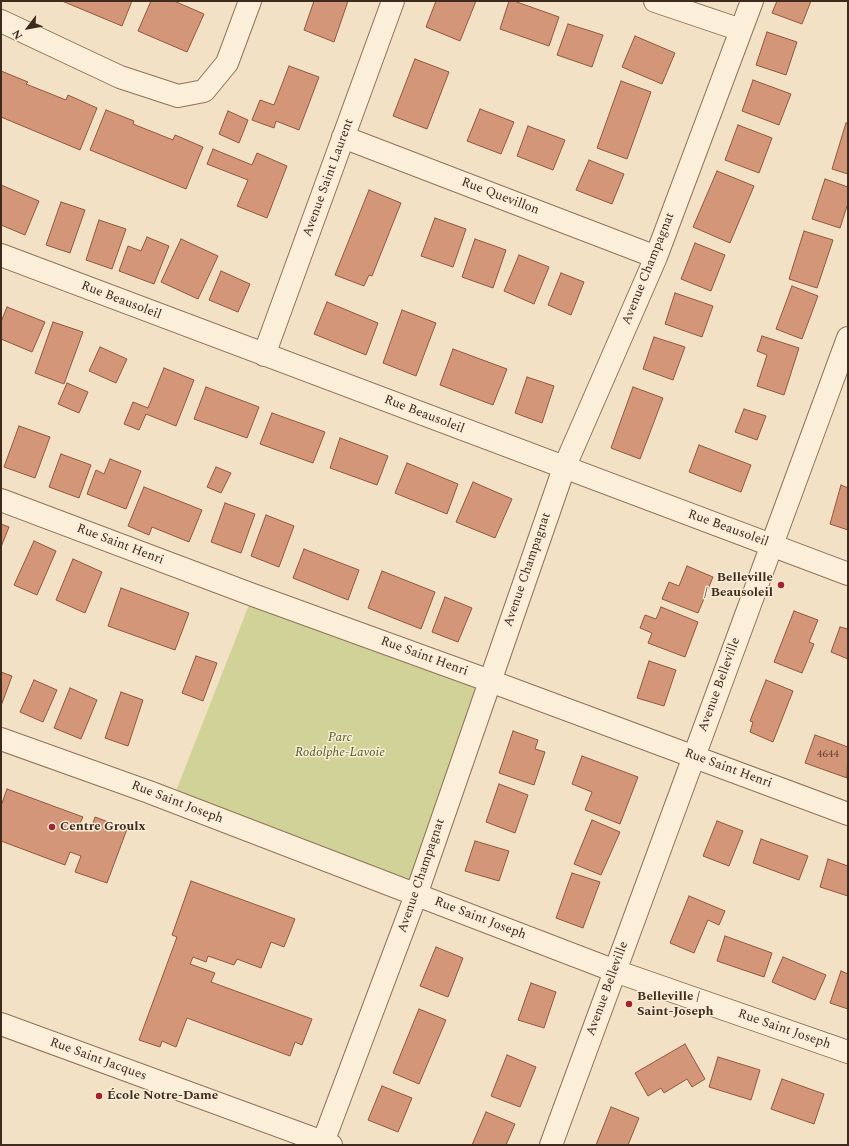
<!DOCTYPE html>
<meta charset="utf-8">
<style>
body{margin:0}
#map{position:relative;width:849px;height:1146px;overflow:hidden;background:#f2e1c5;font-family:Spectral,serif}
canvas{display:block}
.frame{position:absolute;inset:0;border:2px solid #3e2b1e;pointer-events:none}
.north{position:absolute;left:8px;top:8px;width:40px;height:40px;-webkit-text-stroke:3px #f9ecd6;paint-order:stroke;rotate:238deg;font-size:11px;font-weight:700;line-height:16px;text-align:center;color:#3e2b1e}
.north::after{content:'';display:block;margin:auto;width:14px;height:18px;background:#3e2b1e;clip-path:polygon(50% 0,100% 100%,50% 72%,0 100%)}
</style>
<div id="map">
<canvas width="849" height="1146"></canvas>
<div class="frame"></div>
<div class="north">N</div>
</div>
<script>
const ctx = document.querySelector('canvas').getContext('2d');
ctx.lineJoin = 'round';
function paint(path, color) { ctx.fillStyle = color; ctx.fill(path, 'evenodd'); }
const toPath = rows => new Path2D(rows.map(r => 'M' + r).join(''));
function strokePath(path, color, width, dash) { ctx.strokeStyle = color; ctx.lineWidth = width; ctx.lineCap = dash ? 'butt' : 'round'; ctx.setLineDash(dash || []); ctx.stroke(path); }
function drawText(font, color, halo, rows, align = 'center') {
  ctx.font = font + ' Spectral,serif'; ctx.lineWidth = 3; ctx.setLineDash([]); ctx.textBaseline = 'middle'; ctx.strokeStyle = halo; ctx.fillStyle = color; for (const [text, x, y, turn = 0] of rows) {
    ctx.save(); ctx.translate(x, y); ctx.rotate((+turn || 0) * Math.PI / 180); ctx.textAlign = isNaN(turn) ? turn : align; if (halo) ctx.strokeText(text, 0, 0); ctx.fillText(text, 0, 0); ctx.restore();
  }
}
const green = toPath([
 [253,595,490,681,416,895,172,801]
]);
const building = toPath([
 [62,1,132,1,122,26,62,1],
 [151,1,174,1,204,14,187,52,138,31,151,1],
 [314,1,348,1,334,42,304,30,314,1],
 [436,1,476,1,460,41,426,27,436,1],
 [509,1,514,1,559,17,549,46,500,29,509,1],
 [777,1,811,1,802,24,772,13,777,1],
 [568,24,603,35,592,67,557,55,568,24],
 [767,32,797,42,786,75,756,65,767,32],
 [635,36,675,53,662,84,622,67,635,36],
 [415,59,449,72,427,129,393,116,415,59],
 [289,66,319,77,299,130,276,121,274,128,252,120,260,100,274,105,289,66],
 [1,71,28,82,26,84,66,100,68,95,97,108,80,150,1,117,1,71],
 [753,80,791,94,779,125,742,111,753,80],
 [621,81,651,92,627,159,597,148,621,81],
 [480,109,514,122,501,154,467,141,480,109],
 [106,110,134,121,133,124,173,140,175,135,203,147,186,189,90,150,106,110],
 [228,111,248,120,239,143,219,134,228,111],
 [846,123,848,124,848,174,832,169,846,123],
 [738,125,772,138,759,173,725,160,738,125],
 [528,126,565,140,553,170,517,156,528,126],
 [213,149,252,165,257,153,287,166,267,218,237,206,248,180,207,164,213,149],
 [589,160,624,174,612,204,576,190,589,160],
 [717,171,754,186,730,243,693,227,717,171],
 [825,179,848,187,848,203,840,228,812,219,825,179],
 [1,185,39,201,25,235,1,225,1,185],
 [369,190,401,203,372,276,369,275,364,286,335,275,369,190],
 [61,202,85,210,70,253,46,245,61,202],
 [435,218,466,229,453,267,421,256,435,218],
 [99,220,126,229,112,269,86,260,99,220],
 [804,231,833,240,817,288,789,279,804,231],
 [147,237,169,246,154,284,119,271,128,246,141,251,147,237],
 [181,239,218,256,198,299,161,282,181,239],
 [475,239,506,250,493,288,462,277,475,239],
 [695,243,725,255,711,291,681,279,695,243],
 [519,255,549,267,534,304,504,291,519,255],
 [221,271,250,284,238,312,209,300,221,271],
 [561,273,584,282,571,315,548,305,561,273],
 [792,286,818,296,802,339,776,329,792,286],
 [675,293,713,306,702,337,665,324,675,293],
 [327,302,378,323,366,355,314,334,327,302],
 [7,307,45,322,32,352,1,339,1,322,7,307],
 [402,310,436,323,416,376,383,363,402,310],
 [53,322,83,332,64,384,35,373,53,322],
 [762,336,799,348,784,395,757,386,767,355,757,351,762,336],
 [654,337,685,347,673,380,643,369,654,337],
 [100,347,127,359,116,383,89,371,100,347],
 [453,349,507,369,493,405,440,385,453,349],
 [164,368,194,380,176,426,146,414,139,430,124,424,133,402,148,408,164,368],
 [527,377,554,386,542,423,515,413,527,377],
 [67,383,88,392,79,413,58,404,67,383],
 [206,387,259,407,247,438,194,419,206,387],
 [633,387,663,398,640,459,611,448,633,387],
 [744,409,766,416,757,440,735,432,744,409],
 [272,413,325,432,313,463,260,444,272,413],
 [19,426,50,437,35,478,4,467,19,426],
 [340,438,388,456,377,485,330,468,340,438],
 [699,445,751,465,741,492,689,472,699,445],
 [61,454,91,465,79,498,49,487,61,454],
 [110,459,141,471,126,509,87,494,96,470,104,474,110,459],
 [407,463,458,484,447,514,395,493,407,463],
 [216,467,231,473,221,493,207,487,216,467],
 [473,482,512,499,495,538,456,522,473,482],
 [841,485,848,488,848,530,830,524,841,485],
 [144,487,202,510,189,542,152,527,149,535,128,526,144,487],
 [225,503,255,514,241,553,211,542,225,503],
 [266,515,294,526,279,567,251,556,266,515],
 [1,524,9,527,1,547,1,524],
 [34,541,56,551,37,595,14,585,34,541],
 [304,549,359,570,348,600,293,578,304,549],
 [73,559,102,572,85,613,56,600,73,559],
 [687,566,713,577,698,613,662,599,669,582,679,586,687,566],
 [382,571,435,592,421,629,368,608,382,571],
 [121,588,189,613,175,650,108,626,121,588],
 [445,597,472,608,458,642,432,632,445,597],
 [661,607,698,622,685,657,648,643,652,633,640,628,645,615,656,619,661,607],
 [794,611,818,620,809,642,814,644,802,673,774,662,794,611],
 [840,627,848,629,848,659,831,652,840,627],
 [196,656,217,663,203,701,182,693,196,656],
 [649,661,676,670,664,706,637,698,649,661],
 [1,672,12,676,1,706,1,672],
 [34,680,57,690,43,722,20,712,34,680],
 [766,680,793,691,773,742,750,732,753,722,750,721,766,680],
 [70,688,97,700,81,739,54,728,70,688],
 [121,692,143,700,128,746,105,738,121,692],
 [513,731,538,740,535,749,545,752,534,785,499,773,513,731],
 [815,735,848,747,847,778,805,763,815,735],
 [582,756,638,777,620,824,585,810,592,792,572,784,582,756],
 [499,784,528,795,515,833,486,822,499,784],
 [7,789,83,817,79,825,91,829,95,817,127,829,107,883,75,872,81,856,70,852,65,865,1,841,1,806,7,789],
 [592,820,620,832,601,875,574,864,592,820],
 [717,821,743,831,729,866,703,856,717,821],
 [761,839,808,856,799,880,753,863,761,839],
 [475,841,509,851,499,881,465,871,475,841],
 [828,859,848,866,848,896,820,887,828,859],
 [572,873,600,882,583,928,556,918,572,873],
 [191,881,295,919,284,947,271,942,261,968,237,959,234,965,208,956,206,962,193,957,190,964,215,973,211,982,312,1019,302,1045,295,1042,290,1056,187,1018,176,1047,162,1041,160,1047,139,1040,177,937,172,935,191,881],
 [689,896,725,911,719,925,708,920,694,953,670,943,689,896],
 [725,936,772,953,764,977,717,961,725,936],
 [436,947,463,958,448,997,420,986,436,947],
 [783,957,826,975,815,1000,772,982,783,957],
 [841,971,848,974,848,1009,830,1003,841,971],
 [531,983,556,992,544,1028,518,1020,531,983],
 [419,1009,446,1020,419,1084,393,1073,419,1009],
 [685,1044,705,1079,692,1087,687,1079,664,1093,661,1088,648,1096,635,1073,685,1044],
 [507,1055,536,1067,520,1107,491,1096,507,1055],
 [718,1057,760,1070,751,1100,709,1087,718,1057],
 [782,1079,824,1094,814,1124,771,1109,782,1079],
 [382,1086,412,1098,398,1132,368,1120,382,1086],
 [611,1107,639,1118,628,1145,596,1145,611,1107],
 [486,1112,515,1124,506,1145,472,1145,486,1112]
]);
const minor = toPath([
 [655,1,741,30],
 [1,21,120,77,178,96,204,91,227,63,250,1],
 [343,137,656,257],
 [1,255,848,574],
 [264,355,393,1],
 [1,500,253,595,490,681,848,814],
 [1,739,149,792,615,971,848,1052],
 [1,1024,331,1145],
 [322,1145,416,895,564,468,656,257,752,1],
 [551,1145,848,338]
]);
const markers = [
 [781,585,4,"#a4232f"],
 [52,827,4,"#a4232f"],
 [629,1004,4,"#a4232f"],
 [99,1096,4,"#a4232f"]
];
const numberNames = [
 ["4644",828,755]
];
const streetNames = [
 ["Avenue Saint Laurent",329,178,-70],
 ["Rue Quevillon",500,197,21],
 ["Avenue Champagnat",649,269,-68],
 ["Rue Beausoleil",121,301,21],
 ["Rue Beausoleil",424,415,21],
 ["Rue Beausoleil",728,529,20],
 ["Rue Saint Henri",120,545,21],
 ["Avenue Champagnat",528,570,-71],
 ["Rue Saint Henri",424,657,20],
 ["Avenue Belleville",720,685,-70],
 ["Rue Saint Henri",728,769,20],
 ["Rue Saint Joseph",177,803,21],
 ["Avenue Champagnat",422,876,-71],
 ["Rue Saint Joseph",480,919,21],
 ["Avenue Belleville",608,989,-70],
 ["Rue Saint Joseph",784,1030,19],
 ["Rue Saint Jacques",98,1060,20]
];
const poiNames = [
 ["Belleville",773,578,"right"],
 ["/ Beausoleil",773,593,"right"],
 ["Centre Groulx",60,827],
 ["Belleville /",637,997],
 ["Saint-Joseph",637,1012],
 ["École Notre-Dame",107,1096]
];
const parkNames = [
 ["Parc",340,738],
 ["Rodolphe-Lavoie",340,753]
];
paint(green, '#d0d298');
paint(building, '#d49678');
strokePath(building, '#91573c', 1);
strokePath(minor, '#907159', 24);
strokePath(minor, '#fcefda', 22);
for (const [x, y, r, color] of markers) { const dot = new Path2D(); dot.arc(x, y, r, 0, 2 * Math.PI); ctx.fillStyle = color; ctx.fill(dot); strokePath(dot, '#f9ecd6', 1.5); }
drawText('11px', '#644634', null, numberNames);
drawText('13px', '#3e2b1e', '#f9ecd6', streetNames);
drawText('bold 13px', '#3e2b1e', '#f9ecd6', poiNames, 'left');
drawText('italic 13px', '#535d23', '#f9ecd6', parkNames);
</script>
